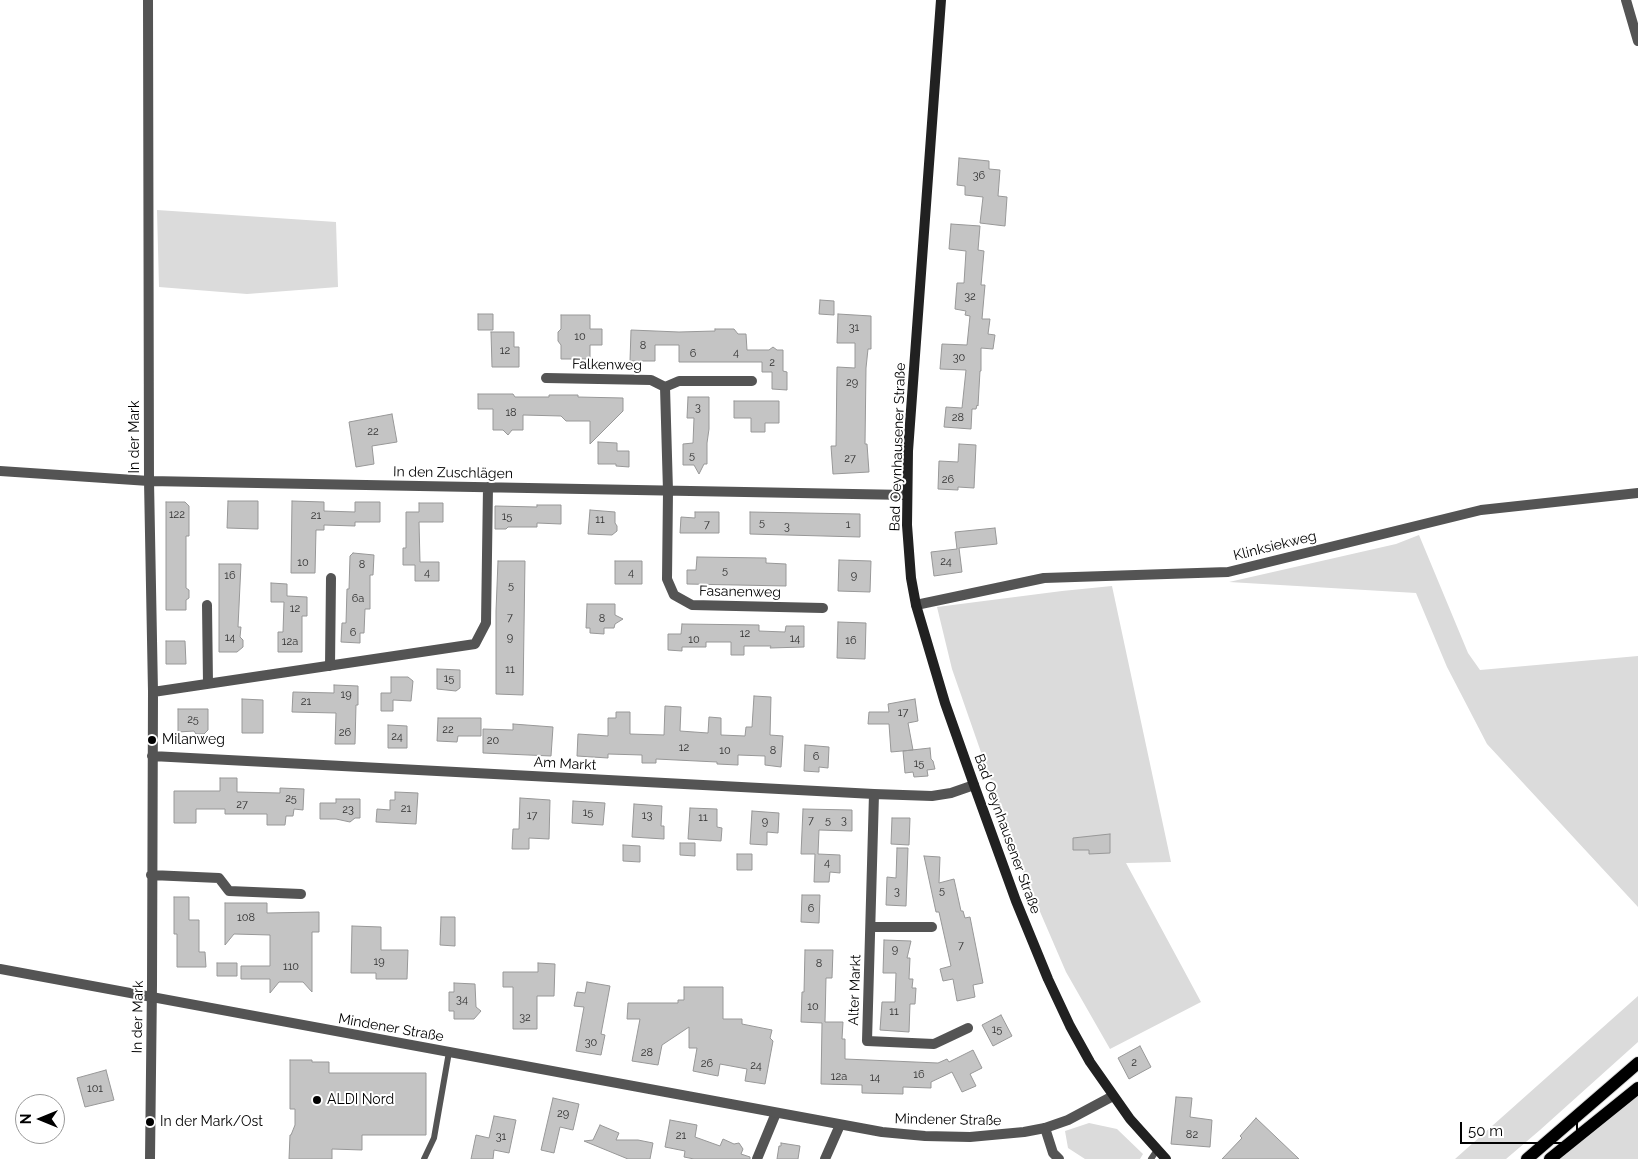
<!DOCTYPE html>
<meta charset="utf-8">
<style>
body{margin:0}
#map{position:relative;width:1638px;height:1159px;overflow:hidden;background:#fff;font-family:Raleway,sans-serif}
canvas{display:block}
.north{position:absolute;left:15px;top:1094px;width:50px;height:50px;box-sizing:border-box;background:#fff;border:1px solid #999;border-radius:50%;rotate:270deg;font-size:14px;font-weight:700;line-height:20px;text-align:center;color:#000}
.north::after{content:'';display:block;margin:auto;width:18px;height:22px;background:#000;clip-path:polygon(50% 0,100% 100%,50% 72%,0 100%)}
.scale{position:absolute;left:1460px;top:1122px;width:118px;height:22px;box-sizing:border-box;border:2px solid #000;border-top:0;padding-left:6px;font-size:15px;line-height:18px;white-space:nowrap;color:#000;-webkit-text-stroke:4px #fff;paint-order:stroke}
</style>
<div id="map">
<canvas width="1638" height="1159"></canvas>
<div class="north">N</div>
<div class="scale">50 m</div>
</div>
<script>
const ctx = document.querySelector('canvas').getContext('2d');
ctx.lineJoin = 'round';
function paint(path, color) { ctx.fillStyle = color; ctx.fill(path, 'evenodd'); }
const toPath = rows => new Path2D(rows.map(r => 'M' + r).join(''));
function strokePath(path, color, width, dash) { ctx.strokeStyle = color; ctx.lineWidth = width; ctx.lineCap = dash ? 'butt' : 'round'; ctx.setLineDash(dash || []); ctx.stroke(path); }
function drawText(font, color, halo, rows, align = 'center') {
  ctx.font = font + ' Raleway,sans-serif'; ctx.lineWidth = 4; ctx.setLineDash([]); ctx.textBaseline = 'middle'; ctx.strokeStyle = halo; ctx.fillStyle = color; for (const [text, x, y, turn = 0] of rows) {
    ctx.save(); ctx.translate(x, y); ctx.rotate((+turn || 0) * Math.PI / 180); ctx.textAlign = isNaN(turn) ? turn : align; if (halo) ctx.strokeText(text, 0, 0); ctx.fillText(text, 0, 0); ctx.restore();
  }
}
const green = toPath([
 [157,210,336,222,338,287,247,294,159,287],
 [1419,535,1468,653,1480,670,1638,656,1638,907,1487,744,1447,667,1416,593,1229,582,1396,544],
 [1112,586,1171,862,1126,863,1201,1002,1110,1049,1066,972,1022,870,952,669,937,607,1062,591],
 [1638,996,1638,1042,1540,1130,1506,1159,1455,1159],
 [1638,1093,1638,1159,1558,1159],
 [1089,1123,1117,1129,1143,1154,1140,1159,1085,1159,1068,1148,1065,1131]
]);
const building = toPath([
 [959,158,989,161,989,169,1000,170,998,196,1007,197,1005,226,980,223,983,197,965,195,965,186,957,185,959,158],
 [951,224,980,226,978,250,984,251,981,285,985,285,982,319,990,319,988,334,995,335,993,349,981,348,981,371,980,371,978,406,977,405,976,409,972,409,971,429,944,427,946,407,962,408,966,370,940,369,942,344,967,345,970,316,965,315,966,311,955,309,957,283,964,283,966,251,949,249,951,224],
 [820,300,834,301,834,315,819,314,820,300],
 [478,314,493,314,493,330,478,330,478,314],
 [838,314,871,316,871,349,868,349,866,368,865,444,867,444,869,472,833,474,831,446,836,446,837,367,855,368,855,343,837,343,838,314],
 [561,315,590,315,590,329,602,329,602,345,590,345,590,359,561,359,561,345,558,341,558,332,561,329,561,315],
 [715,329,734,329,738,334,746,334,747,350,769,350,773,347,777,350,783,350,783,371,787,372,787,390,772,389,772,372,762,372,762,362,679,362,679,345,655,345,655,361,630,361,631,330,679,332,715,331,715,329],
 [491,332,514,332,514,347,519,347,519,367,492,367,491,332],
 [478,394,513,394,515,397,549,397,549,395,578,395,578,397,623,398,623,411,590,444,590,421,566,421,561,416,523,415,523,430,512,430,508,435,503,430,493,430,493,409,478,409,478,394],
 [688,397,709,397,709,429,707,443,707,464,704,464,699,474,694,465,683,465,683,444,693,443,694,418,687,418,688,397],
 [734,401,779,401,779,423,765,423,765,432,751,432,751,418,734,418,734,401],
 [392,414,397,442,372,446,374,464,356,467,349,422,392,414],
 [598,442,617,443,617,451,629,451,629,467,616,466,616,464,598,464,598,442],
 [959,444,976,445,974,488,958,487,958,490,938,489,939,461,958,462,959,444],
 [228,501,258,501,258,529,227,528,228,501],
 [292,501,324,502,324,511,355,512,355,502,380,502,380,522,355,522,355,526,324,525,324,530,316,530,315,573,291,573,292,501],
 [166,502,185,502,189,506,189,536,186,536,186,588,189,590,189,598,186,600,186,610,166,610,166,502],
 [419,503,443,503,443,522,419,522,420,562,439,562,439,581,415,581,415,565,403,565,403,548,406,548,406,512,419,512,419,503],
 [537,505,561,505,561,524,537,523,537,527,508,527,506,529,495,529,495,506,537,507,537,505],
 [590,510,615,512,615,523,617,526,617,531,612,535,588,534,590,510],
 [695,512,719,512,719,533,680,533,681,517,695,518,695,512],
 [750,512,860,514,860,537,750,534,750,512],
 [995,528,997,544,959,548,962,572,934,576,931,552,957,549,955,532,995,528],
 [353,553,374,555,373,575,370,575,370,609,365,609,364,633,360,633,360,643,341,642,342,623,346,623,347,589,349,589,350,556,353,553],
 [697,557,766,558,766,563,786,564,786,586,687,584,687,570,696,570,697,557],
 [839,560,871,561,870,592,838,591,839,560],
 [498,561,525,561,523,695,496,694,496,611,498,561],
 [615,561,642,561,642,584,615,584,615,561],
 [219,564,241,564,238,627,241,627,240,637,243,640,243,647,237,652,219,652,219,564],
 [271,583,287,584,287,596,307,597,307,616,302,616,302,652,278,652,278,632,283,632,284,602,271,602,271,583],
 [587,604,615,604,615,615,623,619,615,624,614,628,604,628,604,634,590,633,590,628,586,628,587,604],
 [838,622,866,623,865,659,837,658,838,622],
 [682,624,759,625,759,631,785,632,786,626,804,626,804,647,770,648,771,646,744,646,744,655,731,655,731,642,706,642,706,647,682,647,682,651,668,650,668,634,681,634,682,624],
 [166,641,185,641,186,664,166,664,166,641],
 [437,669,460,670,460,688,456,691,437,689,437,669],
 [391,677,408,677,413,681,411,701,393,700,393,711,381,711,381,693,391,693,391,677],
 [334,685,358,686,358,705,356,705,355,744,335,744,336,713,292,712,293,692,334,693,334,685],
 [754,696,771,697,770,735,783,736,781,767,765,765,765,756,738,755,738,765,717,764,717,762,656,759,656,763,642,763,642,755,608,754,608,758,577,756,578,734,608,736,608,718,616,718,616,712,630,712,630,734,664,735,665,706,681,707,680,731,708,733,709,717,721,718,721,735,745,736,746,727,752,727,754,696],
 [242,699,263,700,263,733,242,733,242,699],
 [915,699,918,721,908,723,913,750,891,752,889,724,868,724,869,712,889,712,888,704,915,699],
 [178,709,208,709,208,730,204,734,196,734,194,731,178,732,178,709],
 [438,718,481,718,481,736,458,736,457,742,437,741,438,718],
 [513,724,553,727,551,756,483,753,483,729,513,730,513,724],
 [388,725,407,726,407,748,388,748,388,725],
 [805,745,829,747,828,768,819,767,819,772,804,771,805,745],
 [930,748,931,759,933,761,935,769,927,770,928,776,914,777,913,772,905,773,903,751,930,748],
 [220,778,237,778,237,792,280,793,280,788,304,789,303,810,294,809,293,816,286,816,285,825,267,825,267,814,225,814,225,809,196,809,196,823,174,823,174,791,220,791,220,778],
 [395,792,418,793,416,824,376,822,377,809,390,810,390,800,395,800,395,792],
 [520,798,550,800,549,839,529,838,529,849,512,849,513,829,519,829,520,798],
 [336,799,360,799,360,818,355,818,350,822,336,819,320,819,320,803,336,803,336,799],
 [573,801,605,803,603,825,572,823,573,801],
 [634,804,662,806,661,826,664,826,664,839,632,837,634,804],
 [690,808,717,809,717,827,722,828,721,841,688,839,690,808],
 [803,809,852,810,852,831,819,830,818,854,840,855,840,873,830,872,829,882,814,882,815,854,801,854,803,809],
 [752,811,779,813,778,833,767,832,767,845,750,844,752,811],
 [892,818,910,818,909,845,891,844,892,818],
 [1110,834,1110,853,1089,854,1089,850,1073,850,1073,838,1110,834],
 [680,843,695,843,695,856,680,855,680,843],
 [623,845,640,846,640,862,623,861,623,845],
 [897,848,908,848,906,906,886,905,887,877,896,878,897,848],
 [737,854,752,854,752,870,737,870,737,854],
 [924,856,940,857,939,883,954,879,961,911,963,911,965,918,970,917,983,983,973,985,975,997,957,1001,953,979,943,981,940,969,951,966,939,912,936,912,924,856],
 [802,895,820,895,819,923,801,922,802,895],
 [174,897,189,897,189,920,199,920,199,952,205,952,206,967,177,967,177,934,174,934,174,897],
 [225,903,267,903,267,913,319,912,319,932,312,932,312,992,303,982,279,982,270,993,270,979,241,979,241,966,270,966,270,935,234,934,225,945,225,903],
 [441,917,455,917,455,946,440,945,441,917],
 [352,926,381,927,381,950,408,950,407,979,376,979,376,973,351,973,352,926],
 [884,940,911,941,907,958,910,958,909,979,913,979,912,988,916,988,915,1004,910,1004,909,1032,880,1030,882,1002,895,1002,896,973,883,973,884,940],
 [805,950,833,950,832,978,826,978,825,1022,843,1022,842,1039,845,1039,845,1059,938,1063,947,1059,949,1062,973,1050,982,1068,970,1074,976,1086,962,1092,952,1072,931,1082,931,1088,903,1087,903,1094,862,1093,862,1085,821,1084,822,1023,801,1022,802,992,804,992,805,950],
 [217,963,237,963,237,976,217,976,217,963],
 [538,963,555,964,554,996,537,996,537,1029,513,1029,513,987,503,987,503,972,538,972,538,963],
 [587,982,610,986,601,1034,605,1035,601,1055,576,1051,584,1007,574,1006,577,992,585,993,587,982],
 [454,983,475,984,476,1007,481,1011,474,1019,454,1019,454,1011,449,1011,449,992,454,992,454,983],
 [684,987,723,987,723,1019,742,1019,742,1024,772,1030,770,1038,773,1041,765,1084,745,1081,747,1069,720,1064,718,1076,693,1071,697,1048,689,1048,689,1027,662,1045,658,1065,632,1061,640,1019,627,1019,628,1003,678,1003,678,1000,684,1000,684,987],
 [1001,1015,1012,1036,993,1046,982,1025,1001,1015],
 [1140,1046,1151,1067,1129,1079,1118,1058,1140,1046],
 [290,1060,312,1060,312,1062,329,1062,329,1073,426,1073,426,1135,362,1135,362,1150,332,1149,332,1159,289,1159,290,1135,291,1135,295,1125,295,1109,290,1109,290,1060],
 [106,1070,114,1100,85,1107,77,1078,106,1070],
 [1176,1097,1192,1098,1190,1117,1212,1120,1210,1147,1171,1144,1176,1097],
 [553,1098,579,1104,573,1130,560,1127,554,1153,541,1150,553,1098],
 [494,1116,516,1120,509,1153,494,1150,493,1159,471,1159,476,1135,489,1138,494,1116],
 [1256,1118,1299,1159,1222,1159,1242,1138,1240,1136,1256,1118],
 [670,1120,697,1125,695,1137,720,1146,723,1139,734,1144,739,1143,743,1149,741,1154,750,1157,750,1159,694,1159,684,1157,685,1151,665,1147,670,1120],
 [600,1125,619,1133,616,1140,638,1140,653,1143,650,1159,628,1159,584,1141,593,1140,600,1125],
 [781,1143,800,1146,798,1159,777,1159,779,1146,781,1146,781,1143]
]);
const service = toPath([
 [424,1159,434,1138,449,1052],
 [1151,1159,1157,1150]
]);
const minor = toPath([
 [148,0,149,481,153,692,152,985,150,1159],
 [1626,0,1638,41],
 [546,378,651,380,665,387,679,381,752,381],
 [665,387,668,491,667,579,674,595,692,605,823,608],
 [0,471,149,481,907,495],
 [207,605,208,684],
 [916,605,1044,578,1228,572,1481,510,1638,493],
 [330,666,331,578],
 [153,692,475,644,486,623,488,487],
 [152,756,874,794,932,796,951,793,974,785],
 [874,794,867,1041,934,1044,968,1028],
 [151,875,219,878,229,891,301,894],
 [871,927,932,927],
 [1045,1128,1053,1153,1059,1159],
 [757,1159,776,1113],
 [825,1159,840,1125]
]);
const tertiary = toPath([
 [0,969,882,1132,925,1136,970,1137,1024,1132,1045,1128,1068,1120,1113,1096]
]);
const secondary = toPath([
 [941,0,908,451,907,525,911,578,916,605,945,703,974,785,1016,901,1048,979,1070,1026,1090,1062,1130,1119,1166,1159]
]);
const primary = toPath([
 [1527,1159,1638,1063],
 [1550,1159,1638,1088]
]);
const markers = [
 [152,740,5,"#000"],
 [317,1100,5,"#000"],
 [150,1122,5,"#000"]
];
const numberNames = [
 ["36",979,176],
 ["32",970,297],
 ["31",854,328],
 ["10",580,337],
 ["8",643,346],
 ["12",505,351],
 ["4",736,353],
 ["6",693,354],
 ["30",959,358],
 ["2",772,363],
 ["29",852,383],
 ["3",698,408],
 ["18",511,413],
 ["28",958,418],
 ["22",373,432],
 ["5",692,456],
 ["27",850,459],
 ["26",948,480],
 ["122",177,515],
 ["21",316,516],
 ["15",507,517],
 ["11",600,520],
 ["5",762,523],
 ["7",707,525],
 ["1",848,525],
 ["3",787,527],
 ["24",946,562],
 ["10",303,563],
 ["8",362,565],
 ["5",725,571],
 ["4",427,573],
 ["4",631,573],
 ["16",230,576],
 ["9",854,576],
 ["5",511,586],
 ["6a",358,599],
 ["12",295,609],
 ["7",510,618],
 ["8",602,619],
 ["6",353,633],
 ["12",745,634],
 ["14",230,638],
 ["9",510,638],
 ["14",795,639],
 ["10",694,640],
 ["16",851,641],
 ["12a",290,642],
 ["11",510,670],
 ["15",449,679],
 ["19",346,695],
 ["21",306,702],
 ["17",903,713],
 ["25",193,720],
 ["22",448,730],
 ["26",345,733],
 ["24",397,737],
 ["20",493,741],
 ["12",684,748],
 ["10",725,751],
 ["8",773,751],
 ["6",816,757],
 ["15",919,764],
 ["25",291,799],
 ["27",242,805],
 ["21",406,809],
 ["23",348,810],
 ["15",588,813],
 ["17",532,816],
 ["13",647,816],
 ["11",703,818],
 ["7",811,821],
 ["5",828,821],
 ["3",844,821],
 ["9",765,822],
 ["4",827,863],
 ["5",942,891],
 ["3",897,892],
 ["6",811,909],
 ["108",246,918],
 ["7",961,946],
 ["9",895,950],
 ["19",379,962],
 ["8",819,964],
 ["110",291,967],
 ["34",462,1000],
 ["10",813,1007],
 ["11",894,1012],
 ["32",525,1018],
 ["15",997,1030],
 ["30",591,1043],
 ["28",647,1053],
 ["2",1134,1063],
 ["26",707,1064],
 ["24",756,1066],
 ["16",919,1075],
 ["12a",839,1077],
 ["14",875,1078],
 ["101",95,1089],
 ["29",563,1114],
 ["82",1192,1135],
 ["21",681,1136],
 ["31",501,1137]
];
const streetNames = [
 ["Falkenweg",607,365,1],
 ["In der Mark",135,437,-90],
 ["Bad Oeynhausener Straße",898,447,-88],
 ["In den Zuschlägen",453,473,1],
 ["Klinksiekweg",1275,546,-14],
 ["Fasanenweg",740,592,1],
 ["Am Markt",565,764,3],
 ["Bad Oeynhausener Straße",1007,834,70],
 ["Alter Markt",855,990,-88],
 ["In der Mark",138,1017,-89],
 ["Mindener Straße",391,1028,10],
 ["Mindener Straße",948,1120,1]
];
const poiNames = [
 ["Milanweg",162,740],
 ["ALDI Nord",327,1100],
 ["In der Mark/Ost",160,1122]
];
paint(green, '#dbdbdb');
paint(building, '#c4c4c4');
strokePath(building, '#989898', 1);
strokePath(primary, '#dbdbdb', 14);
strokePath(service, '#545454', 6);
strokePath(minor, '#545454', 10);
strokePath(tertiary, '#545454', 10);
strokePath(secondary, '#212121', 10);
strokePath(primary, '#000', 12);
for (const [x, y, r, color] of markers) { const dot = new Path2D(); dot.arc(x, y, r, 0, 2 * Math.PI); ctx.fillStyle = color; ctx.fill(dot); strokePath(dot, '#fff', 2); }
drawText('11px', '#313131', null, numberNames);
drawText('14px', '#000', '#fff', streetNames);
drawText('14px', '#000', '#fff', poiNames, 'left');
</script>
